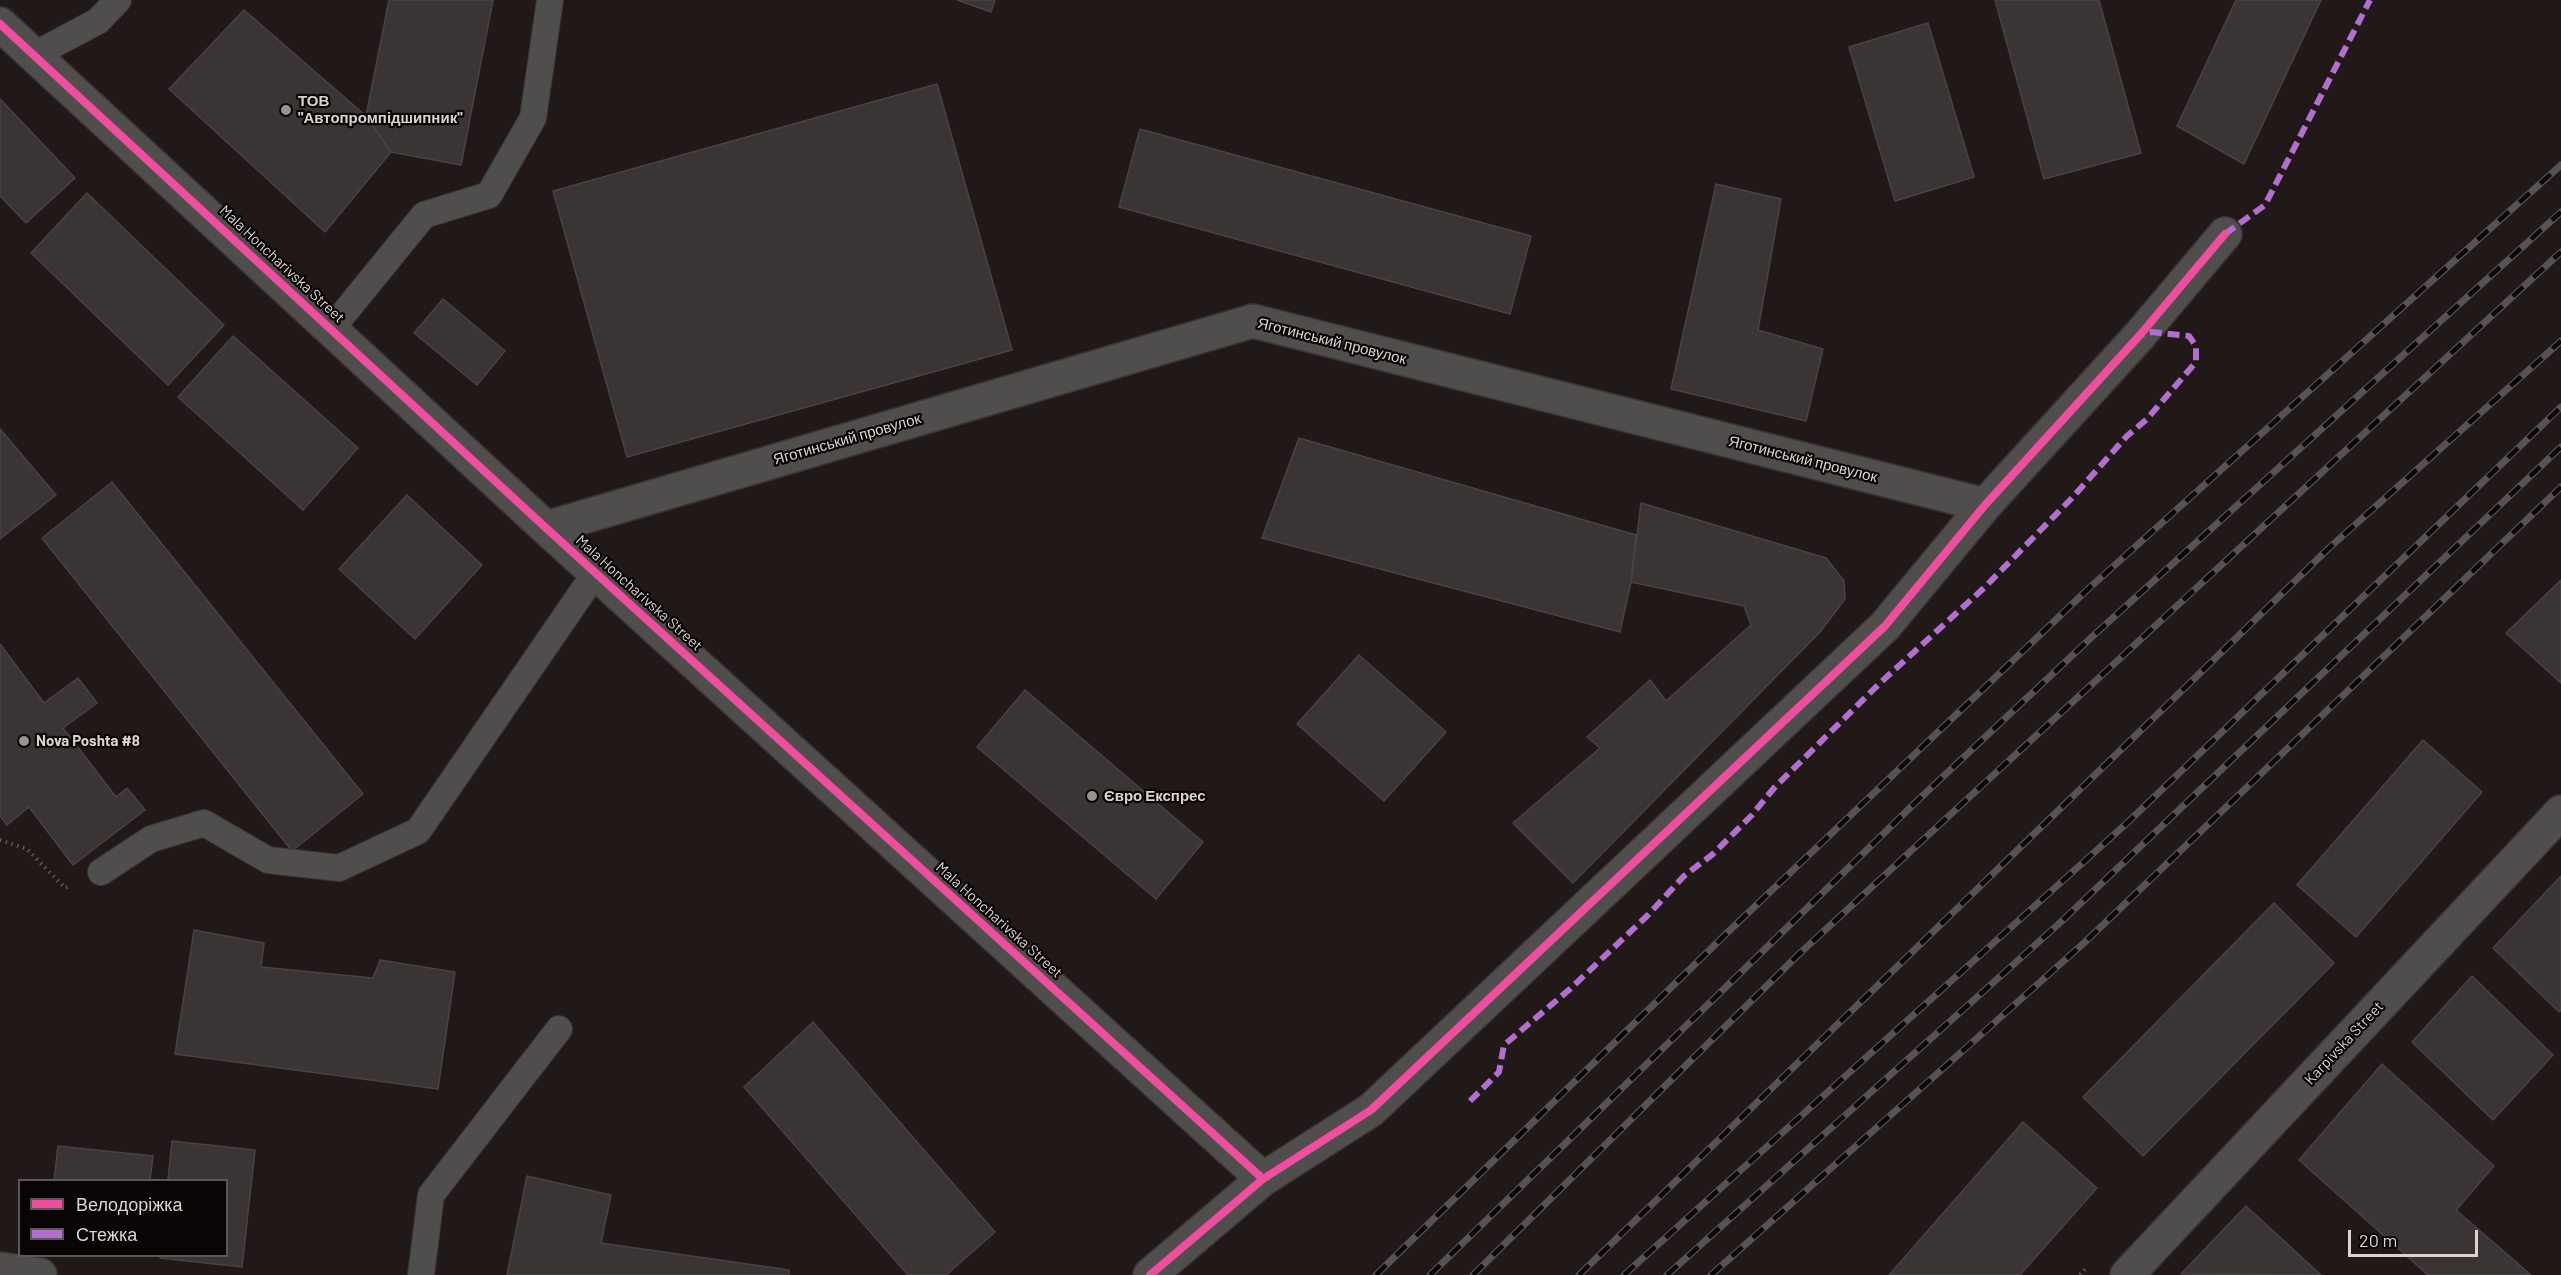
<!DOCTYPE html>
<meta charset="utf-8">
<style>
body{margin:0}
#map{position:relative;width:2561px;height:1275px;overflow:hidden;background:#201917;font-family:Barlow,sans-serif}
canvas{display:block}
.legend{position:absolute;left:18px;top:1179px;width:210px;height:78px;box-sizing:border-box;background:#090504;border:2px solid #5d5755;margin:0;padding:8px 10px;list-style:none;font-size:18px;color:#dcd3cf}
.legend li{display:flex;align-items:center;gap:12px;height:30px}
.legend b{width:30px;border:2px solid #5d5755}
.scale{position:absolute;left:2348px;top:1230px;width:130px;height:27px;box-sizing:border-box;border:3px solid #dcd3cf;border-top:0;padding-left:8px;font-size:18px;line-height:21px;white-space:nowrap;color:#dcd3cf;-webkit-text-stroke:4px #090504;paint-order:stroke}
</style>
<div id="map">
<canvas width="2561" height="1275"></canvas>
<ul class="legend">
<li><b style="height:8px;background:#ef4d9e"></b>Велодоріжка</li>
<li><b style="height:8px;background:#b36fd0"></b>Стежка</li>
</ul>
<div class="scale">20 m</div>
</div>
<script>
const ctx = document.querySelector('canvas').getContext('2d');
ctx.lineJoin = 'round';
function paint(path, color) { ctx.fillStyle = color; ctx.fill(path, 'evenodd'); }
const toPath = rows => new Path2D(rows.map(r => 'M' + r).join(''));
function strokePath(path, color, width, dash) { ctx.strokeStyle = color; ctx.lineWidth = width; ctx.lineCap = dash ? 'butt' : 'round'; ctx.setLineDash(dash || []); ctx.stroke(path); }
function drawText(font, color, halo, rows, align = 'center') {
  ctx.font = font + ' Barlow,sans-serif'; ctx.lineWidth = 4.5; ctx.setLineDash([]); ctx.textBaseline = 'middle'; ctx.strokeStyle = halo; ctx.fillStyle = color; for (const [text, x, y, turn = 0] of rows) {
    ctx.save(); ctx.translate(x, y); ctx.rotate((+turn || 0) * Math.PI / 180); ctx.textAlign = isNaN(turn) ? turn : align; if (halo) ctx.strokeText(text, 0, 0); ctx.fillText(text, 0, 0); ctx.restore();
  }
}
const building = toPath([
 [389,0,493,0,461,165,391,152,366,116,389,0],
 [957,0,995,0,991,12,957,0],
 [1995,0,2099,0,2141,153,2044,179,1995,0],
 [2236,0,2321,0,2244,164,2177,126,2236,0],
 [244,10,366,116,391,152,325,232,169,89,244,10],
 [1928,23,1974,177,1895,201,1849,47,1928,23],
 [937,84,1012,350,627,457,553,191,937,84],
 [0,99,75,178,26,223,0,196,0,99],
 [1140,129,1531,236,1510,314,1119,207,1140,129],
 [1716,184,1781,199,1758,330,1823,349,1806,421,1671,389,1716,184],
 [87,193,224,325,168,385,31,253,87,193],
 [443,299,505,351,477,385,414,333,443,299],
 [233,336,358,448,303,510,178,397,233,336],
 [0,429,56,495,0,539,0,429],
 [1299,438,1636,535,1631,582,1620,632,1262,538,1299,438],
 [112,482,363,794,292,851,42,538,112,482],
 [407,495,482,565,415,639,339,569,407,495],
 [1641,503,1826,558,1844,581,1845,599,1820,632,1573,883,1513,823,1600,748,1587,737,1650,680,1666,701,1751,625,1744,606,1631,582,1641,503],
 [2561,580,2561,683,2506,633,2561,580],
 [0,644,44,703,78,678,97,703,63,728,116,797,127,788,145,810,73,865,29,807,7,825,0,816,0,644],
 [1359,655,1446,732,1384,801,1297,724,1359,655],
 [1025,690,1203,842,1156,899,977,747,1025,690],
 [2423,740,2482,792,2356,937,2297,885,2423,740],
 [2561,876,2561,1010,2559,1012,2493,948,2561,876],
 [2274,903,2334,963,2143,1156,2083,1097,2274,903],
 [194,930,264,943,261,967,373,978,380,960,455,972,438,1089,175,1054,194,930],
 [2472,976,2553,1055,2493,1120,2412,1042,2472,976],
 [813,1022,995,1232,946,1275,908,1275,744,1087,813,1022],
 [2382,1064,2494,1166,2456,1210,2531,1275,2428,1275,2299,1160,2382,1064],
 [2023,1122,2097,1188,2020,1275,1889,1275,2023,1122],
 [172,1141,255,1150,242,1267,160,1258,160,1256,226,1256,226,1180,168,1180,172,1141],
 [58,1146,153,1156,150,1180,54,1180,58,1146],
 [527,1176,611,1195,601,1243,789,1270,789,1275,507,1275,527,1176],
 [2246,1206,2321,1275,2181,1274,2246,1206]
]);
const path = toPath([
 [0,840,27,849,65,888,70,886],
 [2080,1275,2087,1267]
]);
const service = toPath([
 [34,55,98,21,118,0],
 [332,328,424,215,489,195,533,118,550,0],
 [101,872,151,839,204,823,268,860,339,868,418,831,596,572],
 [421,1275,431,1195,559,1029]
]);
const minor = toPath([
 [0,24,546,528,1263,1179],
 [546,528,1253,321,1985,505],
 [0,1269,40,1275],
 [1150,1275,1263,1179,1371,1110,1885,626,1985,505,2140,335,2225,234],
 [2127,1275,2561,812]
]);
const rail = toPath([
 [1376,1275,1728,932,2087,590,2561,165],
 [1430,1275,1917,801,2094,635,2561,212],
 [1473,1275,1798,955,2561,252],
 [1579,1275,2329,548,2561,341],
 [1624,1275,2127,823,2561,407],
 [1667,1275,2063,920,2561,447],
 [1711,1275,2085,942,2561,487]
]);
const quiet = toPath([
 [2225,234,2265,205,2370,0],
 [1470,1101,1499,1072,1504,1045,1570,989,1648,915,1684,876,1713,854,1752,815,1774,788,1879,684,1985,587,2071,499,2127,436,2147,419,2196,362,2196,346,2189,336,2152,332,2140,335]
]);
const cycleway = toPath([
 [0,24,546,528,1263,1179],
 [1150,1275,1263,1179,1371,1110,1885,626,1985,505,2140,335,2225,234]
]);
const markers = [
 [286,110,6,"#9a928f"],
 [24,741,6,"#9a928f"],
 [1092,796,6,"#9a928f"]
];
const poiNames = [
 ["ТОВ",298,101],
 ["\"Автопромпідшипник\"",298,118],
 ["Nova Poshta #8",36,741],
 ["Євро Експрес",1104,796]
];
const streetNames = [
 ["Mala Honcharivska Street",282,264,43],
 ["Яготинський провулок",1332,341,14],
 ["Яготинський провулок",847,439,-16],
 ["Яготинський провулок",1803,459,14],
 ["Mala Honcharivska Street",639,593,42],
 ["Mala Honcharivska Street",999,920,42],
 ["Karpivska Street",2344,1043,-47]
];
paint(building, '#3a3434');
strokePath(building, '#494342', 1.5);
strokePath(service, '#393432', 28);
strokePath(minor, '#393432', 36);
strokePath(path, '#5c5a58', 4, [1.5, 4.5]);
strokePath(service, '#504e4c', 26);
strokePath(minor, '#504e4c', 33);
strokePath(rail, '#575352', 7);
strokePath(rail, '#090504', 4.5, [14]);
strokePath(quiet, '#b36fd0', 6, [12, 6]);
strokePath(cycleway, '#ef4d9e', 8);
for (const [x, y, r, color] of markers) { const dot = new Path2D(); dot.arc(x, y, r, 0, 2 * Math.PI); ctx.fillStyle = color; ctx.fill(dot); strokePath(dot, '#090504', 2); }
drawText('bold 15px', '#dcd3cf', '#090504', poiNames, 'left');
drawText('15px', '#dcd3cf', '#090504', streetNames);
</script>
